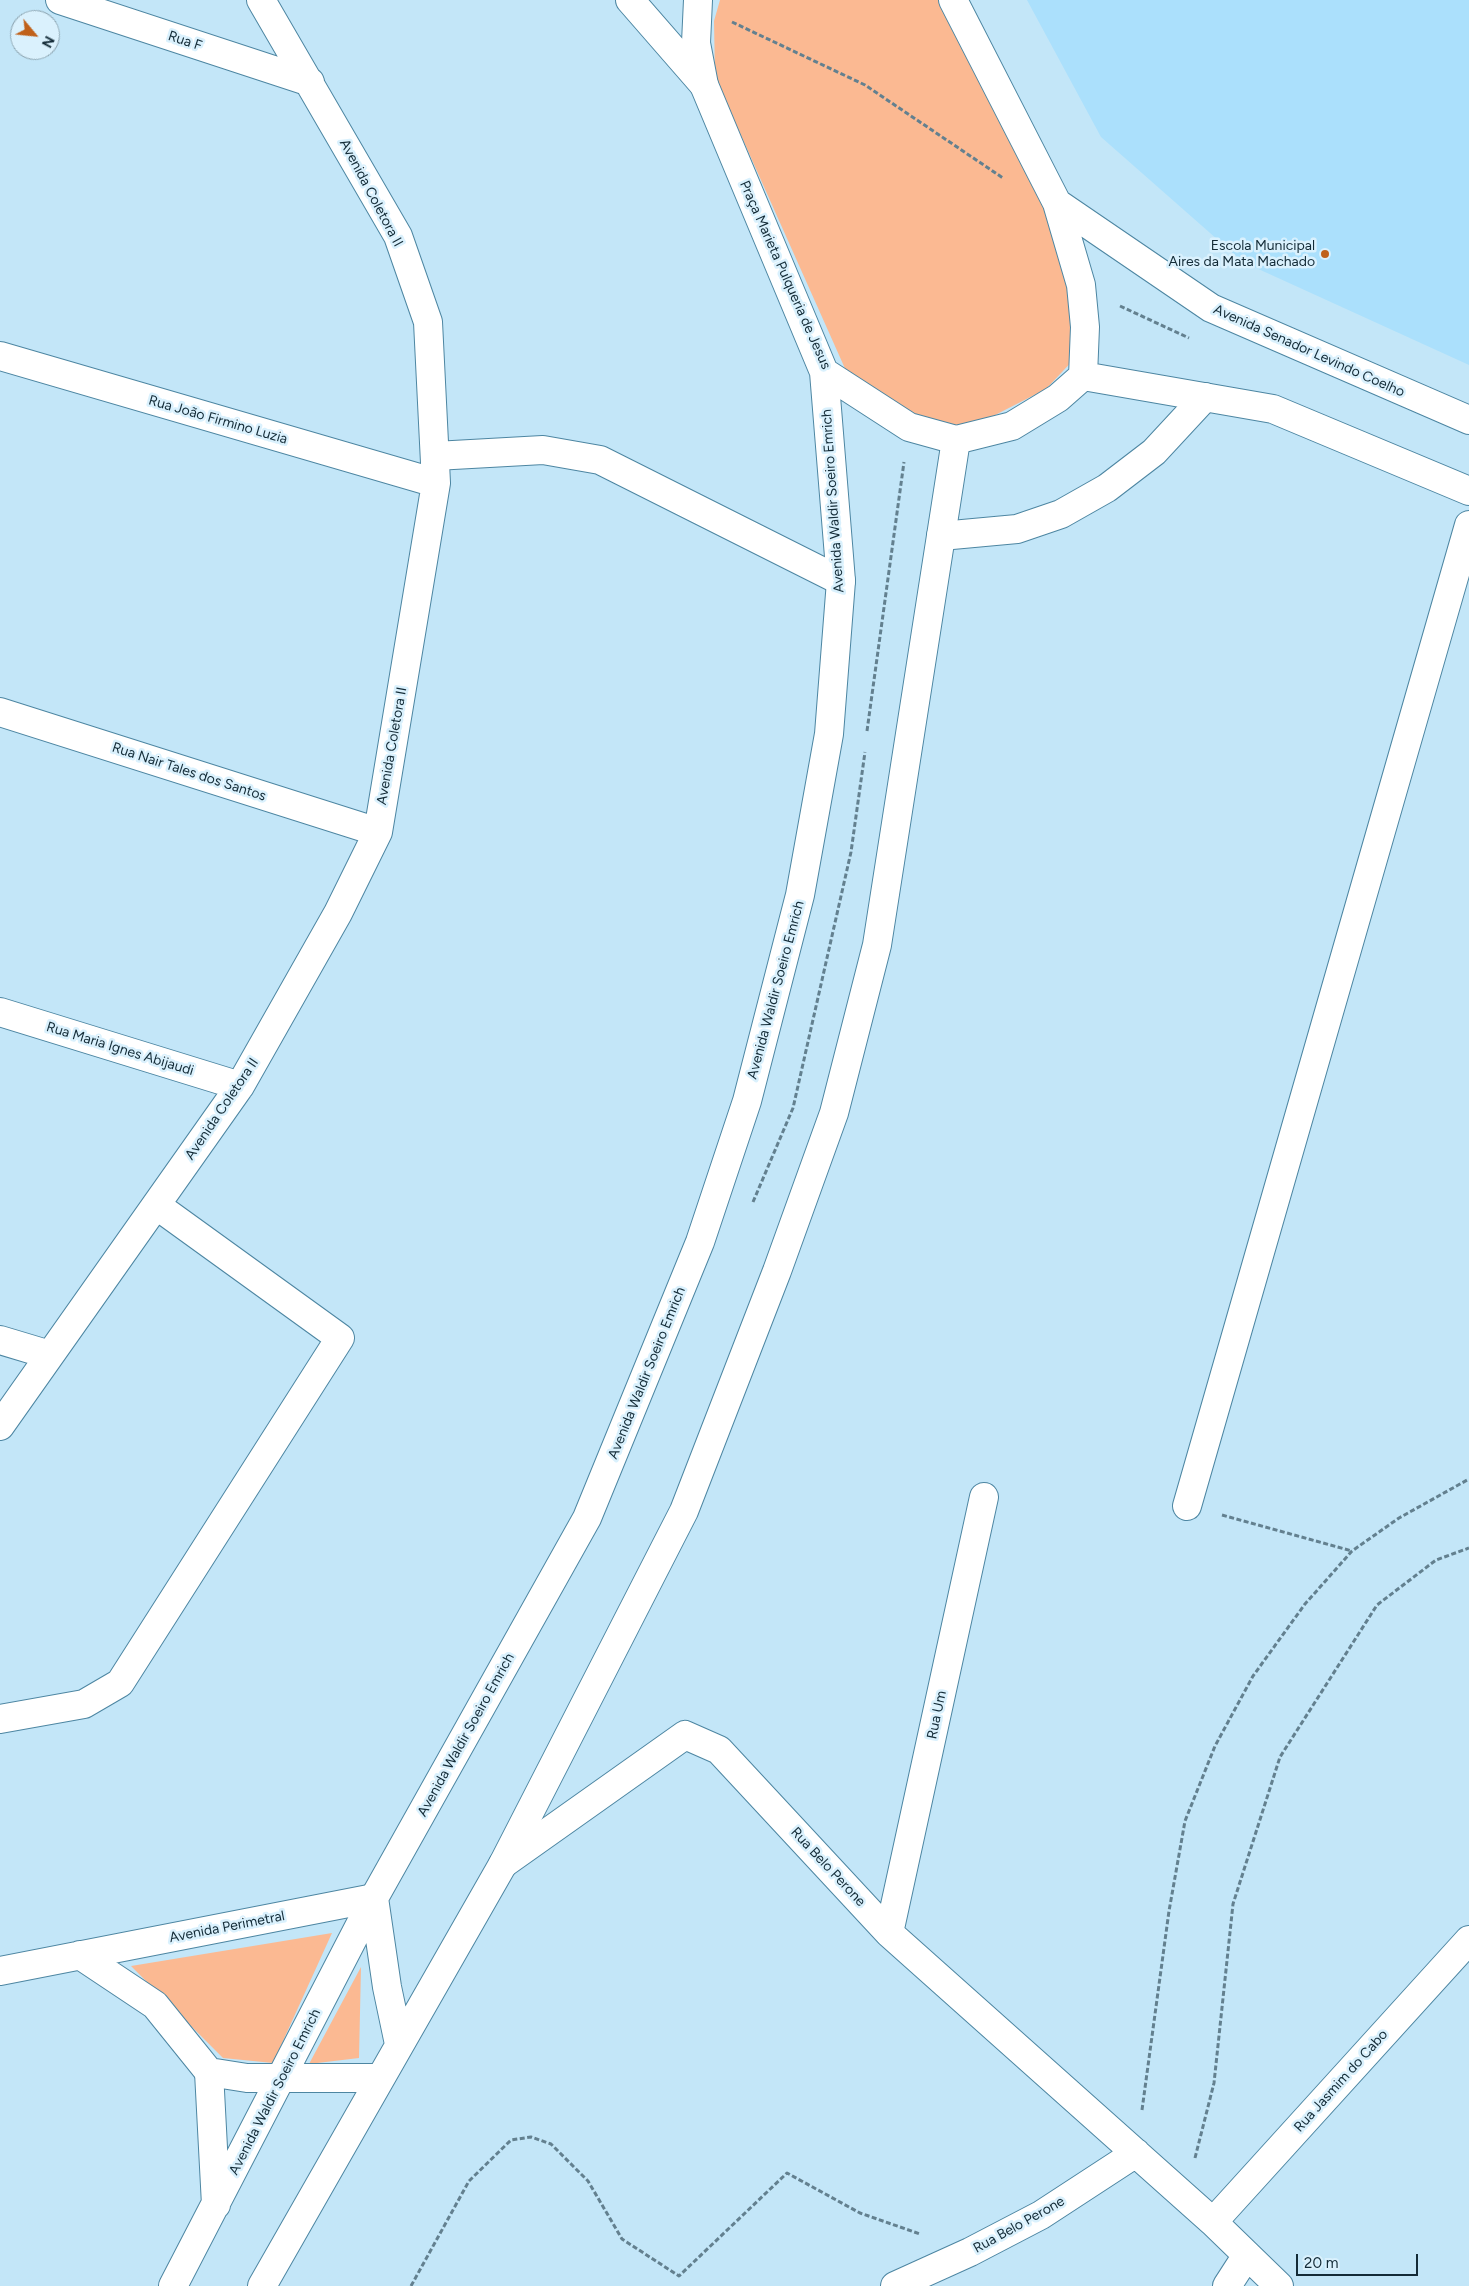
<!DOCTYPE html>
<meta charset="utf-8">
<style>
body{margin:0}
#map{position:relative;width:1469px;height:2286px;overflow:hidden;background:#c3e6f8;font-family:Figtree,sans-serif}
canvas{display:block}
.north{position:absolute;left:10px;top:10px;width:50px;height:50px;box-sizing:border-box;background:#daf1fd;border:1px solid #8aa2ae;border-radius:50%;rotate:118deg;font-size:14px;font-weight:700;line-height:20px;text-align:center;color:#132b37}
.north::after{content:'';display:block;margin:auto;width:18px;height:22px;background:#c0611a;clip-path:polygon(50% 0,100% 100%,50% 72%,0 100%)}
.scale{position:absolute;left:1296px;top:2254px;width:122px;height:22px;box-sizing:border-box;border:2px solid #132b37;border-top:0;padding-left:6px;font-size:15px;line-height:18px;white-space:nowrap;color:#132b37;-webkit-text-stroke:4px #daf1fd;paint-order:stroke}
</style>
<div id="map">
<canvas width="1469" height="2286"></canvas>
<div class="north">N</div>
<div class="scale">20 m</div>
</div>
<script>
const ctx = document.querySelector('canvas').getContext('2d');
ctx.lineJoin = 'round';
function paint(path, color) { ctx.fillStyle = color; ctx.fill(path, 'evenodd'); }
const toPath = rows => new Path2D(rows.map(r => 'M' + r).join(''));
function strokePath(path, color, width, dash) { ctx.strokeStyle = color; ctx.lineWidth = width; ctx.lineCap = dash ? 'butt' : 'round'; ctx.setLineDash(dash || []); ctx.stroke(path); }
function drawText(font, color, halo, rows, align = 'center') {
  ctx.font = font + ' Figtree,sans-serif'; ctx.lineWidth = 5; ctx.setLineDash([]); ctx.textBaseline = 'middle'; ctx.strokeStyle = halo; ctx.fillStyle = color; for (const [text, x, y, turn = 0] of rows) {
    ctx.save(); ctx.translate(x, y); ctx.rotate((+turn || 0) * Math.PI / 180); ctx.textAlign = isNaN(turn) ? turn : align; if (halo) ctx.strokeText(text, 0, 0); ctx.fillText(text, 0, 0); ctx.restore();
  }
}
const built = toPath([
 [1027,0,1469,0,1469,365,1243,262,1101,137]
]);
const green = toPath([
 [720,0,942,0,1052,187,1096,336,1046,389,958,434,894,427,847,373,715,77,714,21],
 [332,1933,273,2063,223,2058,131,1966],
 [361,1967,359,2058,309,2064]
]);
const path = toPath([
 [732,22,865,85,1003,178],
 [1120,306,1189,338],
 [867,731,904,462],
 [753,1202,793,1108,851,852,865,752],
 [1222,1515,1352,1551],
 [1142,2110,1169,1911,1185,1821,1215,1746,1253,1676,1305,1604,1352,1551,1399,1518,1469,1479],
 [1195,2158,1214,2083,1233,1904,1280,1757,1377,1605,1436,1560,1469,1548],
 [411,2286,469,2181,511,2140,531,2137,551,2144,588,2181,622,2239,679,2276,787,2173,860,2213,920,2234]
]);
const minor = toPath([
 [60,0,310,82],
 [630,0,704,85],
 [0,356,436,483],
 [435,456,543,450,600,460,841,581],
 [941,536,1017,529,1061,514,1107,488,1154,452,1205,397],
 [0,712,378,832],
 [0,1012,240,1086],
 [0,1340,50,1355],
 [0,1426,240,1086,338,913,378,832,436,483,428,322,398,236,261,0],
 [1187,1506,1469,525],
 [0,1719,84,1704,120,1683,340,1338,156,1205],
 [503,1864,685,1735,719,1750,889,1933,1213,2222,1279,2286],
 [889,1933,984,1497],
 [80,1955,155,2005,209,2072,247,2078,282,2078],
 [0,1971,374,1898],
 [1213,2222,1469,1940],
 [895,2286,970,2252,1041,2215,1136,2153],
 [1227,2286,1247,2255]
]);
const major = toPath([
 [698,0,696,43,704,85,824,372,909,427,956,440,1012,426,1058,398,1083,376,1085,327,1081,285,1057,203,953,0],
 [1057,203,1211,308,1469,420],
 [1083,376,1273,409,1469,491],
 [374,1898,387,1987,399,2044],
 [209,2072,216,2205],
 [282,2078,379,2078],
 [173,2286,374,1898,587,1518,700,1242,747,1101,800,895,829,734,841,581,824,372],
 [262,2286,503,1864,684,1511,777,1271,834,1113,877,945,956,440]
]);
const markers = [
 [1325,254,5,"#c0611a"]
];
const streetNames = [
 ["Rua F",185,41,18],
 ["Avenida Coletora II",371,193,62],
 ["Praça Marieta Pulqueria de Jesus",785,275,66],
 ["Avenida Senador Levindo Coelho",1309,351,24],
 ["Rua João Firmino Luzia",218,420,16],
 ["Avenida Waldir Soeiro Emrich",833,501,-94],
 ["Avenida Coletora II",392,746,-80],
 ["Rua Nair Tales dos Santos",189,772,18],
 ["Avenida Waldir Soeiro Emrich",776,990,-75],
 ["Rua Maria Ignes Abijaudi",120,1049,17],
 ["Avenida Coletora II",222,1109,-56],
 ["Avenida Waldir Soeiro Emrich",647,1373,-68],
 ["Rua Um",937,1715,-78],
 ["Avenida Waldir Soeiro Emrich",466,1735,-61],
 ["Rua Belo Perone",828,1867,47],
 ["Avenida Perimetral",227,1927,-11],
 ["Rua Jasmim do Cabo",1341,2081,-48],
 ["Avenida Waldir Soeiro Emrich",275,2092,-63],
 ["Rua Belo Perone",1019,2225,-29]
];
const poiNames = [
 ["Escola Municipal",1315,246],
 ["Aires da Mata Machado",1315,262]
];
paint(built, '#abe0fc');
paint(green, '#fbb992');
strokePath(minor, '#4d86a2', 30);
strokePath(major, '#4d86a2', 30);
strokePath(path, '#63808f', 3, [5, 2.5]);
strokePath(minor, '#fff', 28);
strokePath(major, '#fff', 28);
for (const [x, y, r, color] of markers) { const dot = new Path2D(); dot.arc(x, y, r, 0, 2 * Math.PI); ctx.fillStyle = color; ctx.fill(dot); strokePath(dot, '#daf1fd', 2); }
drawText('14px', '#132b37', '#daf1fd', streetNames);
drawText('14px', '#132b37', '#daf1fd', poiNames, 'right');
</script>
